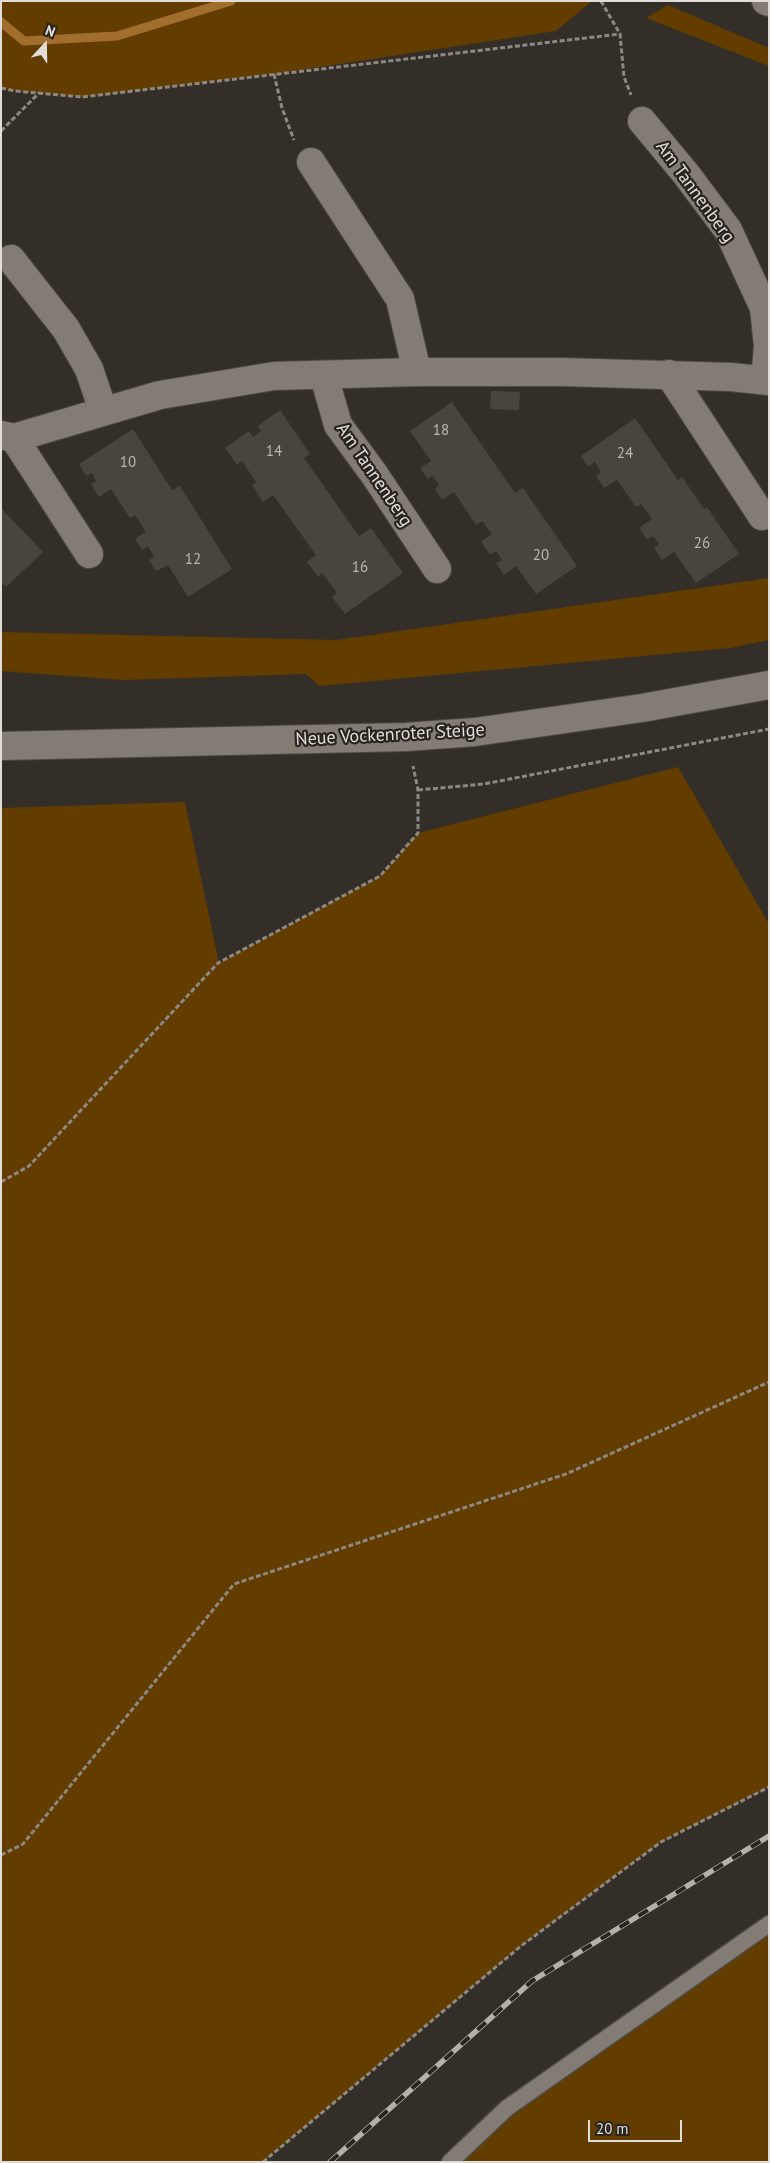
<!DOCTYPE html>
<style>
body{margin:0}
#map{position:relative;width:770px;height:2163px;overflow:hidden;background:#332e28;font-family:"PT Sans",sans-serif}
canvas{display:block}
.frame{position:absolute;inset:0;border:2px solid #e1ddd9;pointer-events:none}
.north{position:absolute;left:20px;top:20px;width:50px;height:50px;-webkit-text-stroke:4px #29241e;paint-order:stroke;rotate:21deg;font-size:14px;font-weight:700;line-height:20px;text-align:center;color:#e1ddd9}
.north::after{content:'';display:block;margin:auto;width:18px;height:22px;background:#e1ddd9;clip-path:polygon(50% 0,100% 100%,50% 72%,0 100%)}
.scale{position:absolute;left:588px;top:2120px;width:94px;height:22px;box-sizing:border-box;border:2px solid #e1ddd9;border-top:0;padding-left:6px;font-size:15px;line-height:18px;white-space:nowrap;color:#e1ddd9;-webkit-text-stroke:4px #29241e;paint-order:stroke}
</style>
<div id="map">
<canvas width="770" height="2163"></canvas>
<div class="frame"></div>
<div class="north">N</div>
<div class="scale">20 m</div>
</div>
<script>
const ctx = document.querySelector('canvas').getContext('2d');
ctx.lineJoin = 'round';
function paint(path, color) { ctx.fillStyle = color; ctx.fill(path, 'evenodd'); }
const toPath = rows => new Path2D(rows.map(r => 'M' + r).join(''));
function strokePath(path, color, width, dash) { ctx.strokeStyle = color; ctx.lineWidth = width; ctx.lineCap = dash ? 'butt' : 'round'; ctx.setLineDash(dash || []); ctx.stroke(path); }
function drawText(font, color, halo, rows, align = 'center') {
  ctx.font = font + ' "PT Sans",sans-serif'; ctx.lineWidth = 4.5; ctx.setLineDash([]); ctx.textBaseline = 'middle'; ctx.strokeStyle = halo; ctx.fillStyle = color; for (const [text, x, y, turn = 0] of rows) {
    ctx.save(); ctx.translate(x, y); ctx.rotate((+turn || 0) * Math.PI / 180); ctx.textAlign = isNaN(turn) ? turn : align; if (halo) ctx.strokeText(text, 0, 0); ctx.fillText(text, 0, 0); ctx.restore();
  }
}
const green = toPath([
 [1,1,86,2,592,1,556,31,274,74,82,97,15,91,1,88],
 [668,5,769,48,769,66,646,18],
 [769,578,769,640,730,648,320,686,306,674,124,680,1,671,1,632,337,640],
 [678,767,769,924,769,1787,661,1842,521,1946,263,2162,1,2162,1,808,185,802,219,963,380,876,418,833],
 [769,1924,769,2162,450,2162,507,2108]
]);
const stream = toPath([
 [1,22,24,41,117,36,231,1]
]);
const building = toPath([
 [491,391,520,392,519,410,490,409],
 [452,402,515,493,523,488,577,566,536,594,516,566,504,575,496,563,502,560,496,551,490,555,481,542,492,534,482,521,476,525,454,492,442,500,435,489,439,485,432,475,428,479,420,468,431,461,410,431],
 [280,410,310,454,304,458,359,536,371,528,403,573,345,614,332,597,337,593,322,573,318,577,307,562,316,555,273,495,263,502,252,485,256,482,242,461,237,465,225,448,249,431,253,437,261,431,258,426],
 [635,418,678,480,682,477,704,509,707,507,739,554,696,583,674,552,662,560,654,548,659,544,653,536,647,539,639,528,652,519,641,504,636,507,617,480,604,488,596,476,601,472,595,462,588,467,581,456],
 [133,429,172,490,180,486,232,569,188,597,168,565,156,571,149,560,154,557,148,546,142,550,135,539,146,532,135,515,130,518,111,489,99,497,91,484,96,481,92,473,86,476,79,464],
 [1,508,43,552,6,587,1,583]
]);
const path = toPath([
 [601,1,620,34,624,77,631,95],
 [274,74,282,108,294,140],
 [1,88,15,91,82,97,620,34],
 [1,131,39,93],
 [418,790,484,784,769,729],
 [1,1182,29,1166,218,963,380,876,418,833,418,790,413,766],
 [1,1855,23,1844,234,1584,566,1474,769,1382],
 [263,2162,521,1946,661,1842,769,1787]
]);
const service = toPath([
 [450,2162,507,2108,769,1924]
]);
const minor = toPath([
 [642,121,686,174,728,230,764,308,768,346,765,380],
 [311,162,400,299,417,372],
 [11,259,66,329,89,369,103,410],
 [669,374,762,516],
 [324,376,338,425,374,474,437,569],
 [1,435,14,438,89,554],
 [14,438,160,395,274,376,417,372,563,372,731,377,769,381]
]);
const secondary = toPath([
 [766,1,769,2],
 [1,746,406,737,475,732,642,708,769,685]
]);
const rail = toPath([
 [330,2162,532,1981,769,1836]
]);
const numberNames = [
 ["18",441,431],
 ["14",274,452],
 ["24",625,454],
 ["10",128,463],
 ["26",702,544],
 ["20",541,556],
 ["12",193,560],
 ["16",360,568]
];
const streetNames = [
 ["Am Tannenberg",695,192,54],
 ["Am Tannenberg",374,475,56],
 ["Neue Vockenroter Steige",390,735,-3]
];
paint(green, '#633c00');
strokePath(stream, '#a16e2e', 9);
paint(building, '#4a443e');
strokePath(service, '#4e4a44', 19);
strokePath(minor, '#4e4a44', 30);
strokePath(secondary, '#4e4a44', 30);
strokePath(path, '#8c8883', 3, [5, 2.5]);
strokePath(service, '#837c75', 16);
strokePath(minor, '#837c75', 28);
strokePath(secondary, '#837c75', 28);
strokePath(rail, '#b4b0ac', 5.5);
strokePath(rail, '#29241e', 4, [11]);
drawText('15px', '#bbb7b2', null, numberNames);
drawText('18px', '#e1ddd9', '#29241e', streetNames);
</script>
